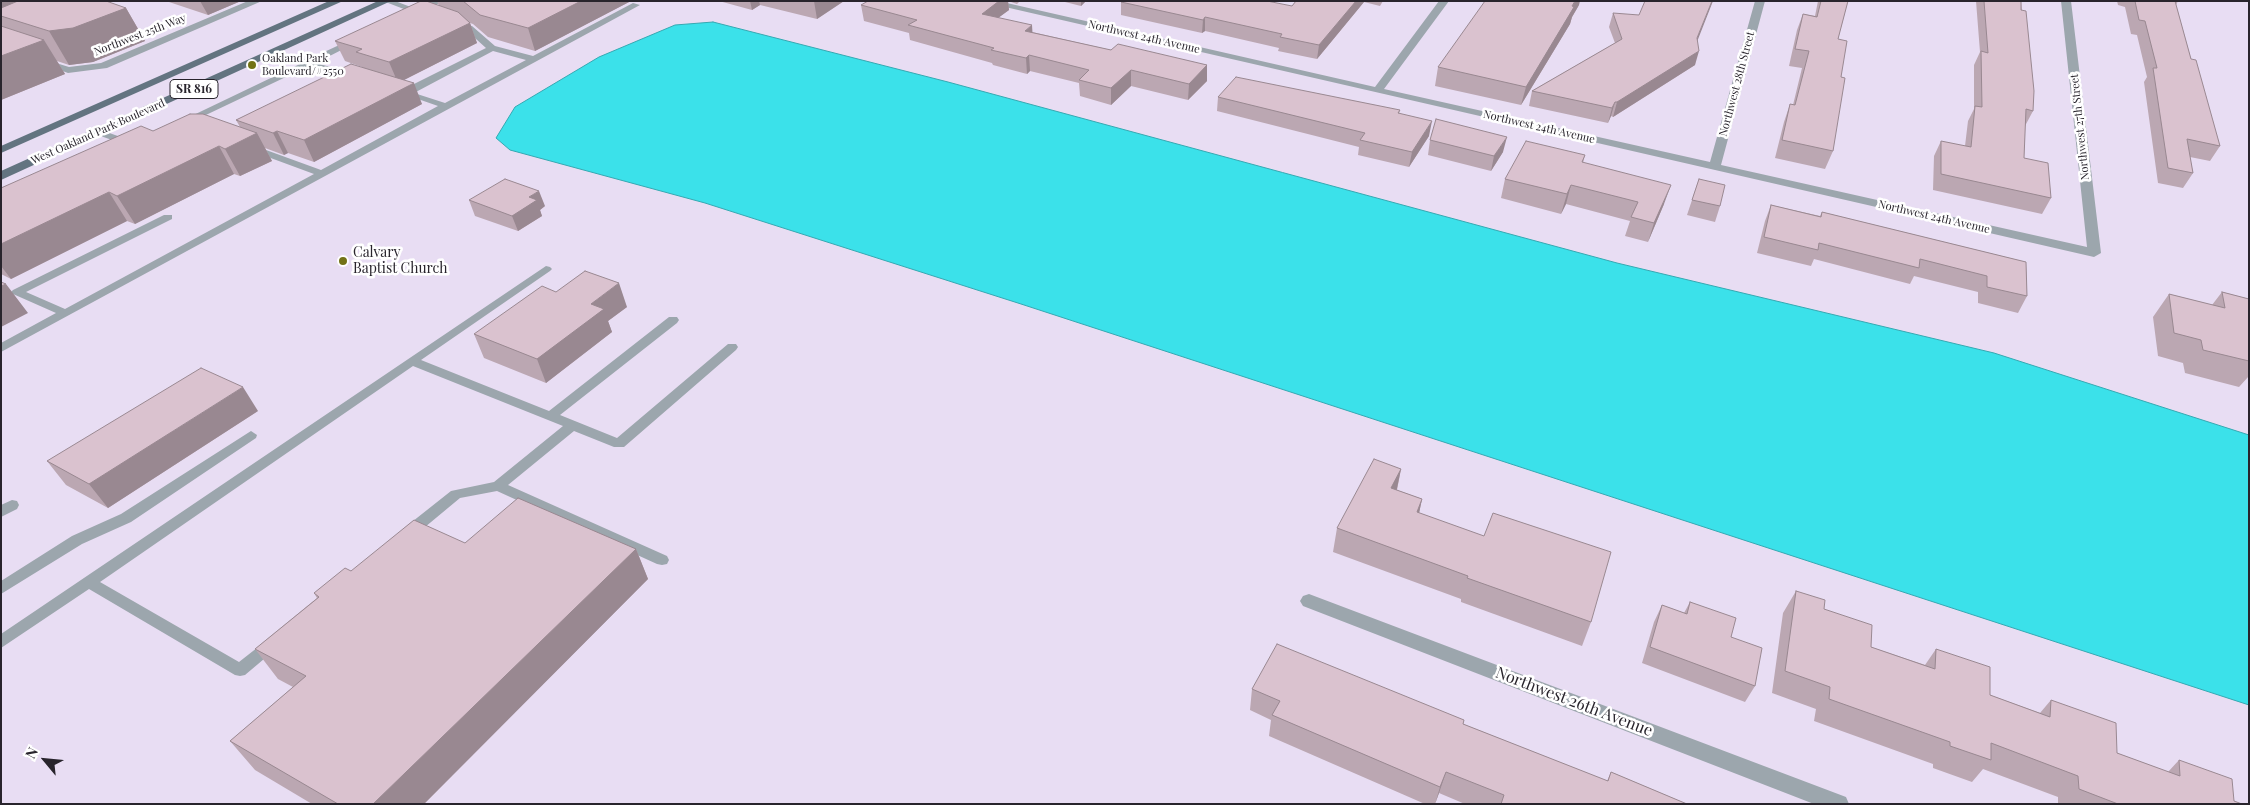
<!DOCTYPE html>
<style>
body{margin:0}
#map{position:relative;width:2250px;height:805px;overflow:hidden;background:#e8ddf3;font-family:"Playfair Display",serif}
canvas{display:block}
.frame{position:absolute;inset:0;border:2px solid #28242c;pointer-events:none}
.north{position:absolute;left:20px;top:735px;width:50px;height:50px;-webkit-text-stroke:4px #fff;paint-order:stroke;rotate:298deg;font-size:14px;font-weight:700;line-height:20px;text-align:center;color:#28242c}
.north::after{content:'';display:block;margin:auto;width:18px;height:22px;background:#28242c;clip-path:polygon(50% 0,100% 100%,50% 72%,0 100%)}
</style>
<div id="map">
<canvas width="2250" height="805"></canvas>
<div class="frame"></div>
<div class="north">N</div>
</div>
<script>
const ctx = document.querySelector('canvas').getContext('2d');
ctx.lineJoin = 'round';
function paint(path, color) { ctx.fillStyle = color; ctx.fill(path, 'evenodd'); }
const toPath = rows => new Path2D(rows.map(r => 'M' + r).join(''));
function strokePath(path, color, width, dash) { ctx.strokeStyle = color; ctx.lineWidth = width; ctx.lineCap = dash ? 'butt' : 'round'; ctx.setLineDash(dash || []); ctx.stroke(path); }
function drawText(font, color, halo, rows, align = 'center') {
  ctx.font = font + ' "Playfair Display",serif'; ctx.lineWidth = 5; ctx.setLineDash([]); ctx.textBaseline = 'middle'; ctx.strokeStyle = halo; ctx.fillStyle = color; for (const [text, x, y, turn = 0] of rows) {
    ctx.save(); ctx.translate(x, y); ctx.rotate((+turn || 0) * Math.PI / 180); ctx.textAlign = isNaN(turn) ? turn : align; if (halo) ctx.strokeText(text, 0, 0); ctx.fillText(text, 0, 0); ctx.restore();
  }
}
const water = toPath([
 [713,22,948,82,1617,263,1994,353,2249,435,2249,705,1021,304,705,203,510,150,496,138,515,107,599,57,675,25,713,22]
]);
const service = toPath([
 [383,1,395,1,416,9,432,1,443,1,423,12,426,14,422,16,383,1],
 [633,3,640,5,1,352,1,343,56,313,13,294,11,292,13,290,164,215,172,215,172,219,26,292,65,309,314,174,249,150,249,146,255,146,321,170,438,106,398,92,486,48,466,30,457,27,457,23,472,26,495,46,533,56,633,3],
 [493,51,526,60,445,103,414,93,493,51],
 [350,40,357,42,316,63,348,72,348,76,342,80,336,80,335,78,338,75,309,66,189,123,183,123,181,121,300,64,269,55,269,51,307,60,350,40],
 [98,129,132,141,134,143,129,146,95,134,93,132,98,129],
 [546,266,550,267,552,269,550,271,421,360,549,411,669,317,677,317,679,320,677,323,560,415,617,438,728,344,736,344,738,347,736,350,624,447,614,447,574,431,508,485,667,556,669,560,667,564,662,565,657,564,497,491,460,498,413,537,403,537,401,533,403,529,451,491,494,482,563,426,413,366,100,582,239,662,267,640,272,638,277,640,280,644,277,648,245,675,240,676,235,675,89,589,1,648,1,634,546,266],
 [251,431,257,435,256,438,131,522,82,544,1,594,1,581,72,536,121,514,251,431],
 [12,500,17,501,19,505,17,509,1,517,1,505,12,500]
]);
const minor = toPath([
 [248,1,262,1,107,68,68,73,38,62,43,59,69,67,101,63,248,1],
 [979,1,998,1,1375,87,1439,1,1449,1,1384,89,1710,162,1755,1,1765,1,1721,165,2087,247,2061,1,2071,1,2101,253,2094,257,979,1],
 [1309,594,1846,797,1849,804,1814,804,1303,606,1300,601,1303,596,1309,594]
]);
const primary = toPath([
 [329,1,343,1,1,153,1,146,329,1],
 [378,1,391,1,1,180,1,171,378,1]
]);
const wall = toPath([
 [1,1,126,8,145,41,93,62,69,65,57,61,65,74,1,100],
 [166,1,241,1,208,15],
 [437,1,631,1,535,51,488,37,473,24,470,23,477,43,404,80,422,104,314,162,288,153,284,155,265,148,272,161,240,176,234,174,135,224,127,221,11,279,1,274,1,188,153,131,240,127,236,120,363,68,362,67,345,61,335,41,439,6],
 [719,1,844,1,817,19,760,5,752,10],
 [868,1,1020,1,1017,4,1008,1,1009,10,998,18,1032,32,1111,50,1207,65,1207,81,1188,100,1131,86,1111,105,1080,96,1079,83,1030,71,1027,74,993,65,992,63,910,40,909,33,864,21,861,5],
 [1061,1,1086,1,1081,6],
 [1296,1,1383,1,1380,6,1364,2,1317,59,1278,51,1279,48,1205,31,1202,33,1121,15,1121,2,1292,6],
 [1818,1,1848,1,1838,39,1841,77,1833,151,1825,169,1775,158,1784,122,1790,104,1793,105,1802,68,1789,66,1797,30,1803,14,1815,16],
 [1976,1,2021,1,2033,111,2025,126,2024,158,2051,198,2042,214,1933,190,1934,156,1941,141,1965,146,1968,121,1974,109,1974,65,1980,52],
 [2117,1,2178,1,2176,5,2191,59,2220,146,2210,161,2190,157,2193,173,2183,188,2158,183,2144,82,2147,77,2137,35,2131,34,2125,7,2118,5],
 [1579,5,1572,17,1570,24,1521,105,1435,86,1438,67],
 [1613,13,1697,40,1695,65,1613,117,1611,116,1608,123,1529,106,1532,91,1615,43,1609,27],
 [1218,97,1400,110,1399,114,1429,136,1409,167,1358,155,1359,147,1217,111],
 [1430,140,1503,152,1491,171,1428,155],
 [1585,155,1583,163,1664,204,1648,242,1625,236,1630,221,1566,204,1561,214,1501,198,1505,179],
 [1699,179,1720,206,1715,222,1687,215],
 [469,200,545,206,540,210,542,216,518,231,475,216],
 [1771,205,1820,216,1822,212,2026,262,2027,296,2018,313,1978,303,1978,292,1914,276,1910,284,1814,259,1811,266,1757,253,1765,221],
 [556,292,627,307,608,321,612,332,546,383,484,358,474,334],
 [2222,292,2249,299,2249,376,2239,387,2185,373,2183,363,2158,356,2153,317,2169,294,2212,305],
 [258,411,108,508,66,485,47,461],
 [1401,469,1397,490,1422,499,1419,513,1591,622,1582,646,1461,602,1461,599,1333,552,1337,528],
 [465,543,636,549,648,579,424,804,312,804,255,770,230,741,293,687,278,679,255,649,317,598,314,593,351,571],
 [1796,591,1824,609,1871,647,1925,665,1936,649,1990,695,2040,713,2051,700,2117,753,2168,772,2179,760,2234,801,2242,804,2058,804,2058,797,1983,769,1972,782,1933,768,1933,764,1814,721,1816,709,1772,693,1783,613],
 [1690,602,1731,637,1755,686,1745,702,1642,663,1654,622,1662,605,1684,613],
 [1252,689,1463,724,1607,781,1611,772,1687,804,1465,804,1439,793,1435,804,1425,804,1269,736,1271,720,1250,710]
]);
const shadedWall = toPath([
 [1,1,58,1,1,16],
 [200,1,241,1,208,15],
 [581,1,631,1,535,51,528,28],
 [750,1,759,1,760,5,752,10],
 [814,1,844,1,817,19],
 [999,1,1008,1,1009,10,983,29,982,14],
 [1081,1,1086,1,1081,6],
 [1356,1,1364,1,1364,2,1317,59,1319,45],
 [1575,1,1580,1,1579,5,1572,17,1570,24,1521,105,1526,87],
 [1712,1,1713,1,1693,52,1697,38],
 [126,8,145,41,93,62,69,65,49,31],
 [1205,17,1205,31,1202,33,1203,20],
 [470,23,477,43,398,83,389,62],
 [1032,25,1033,41,1025,31],
 [44,40,65,74,1,100,1,56],
 [1699,51,1695,65,1613,117,1617,102],
 [1029,55,1030,71,1027,74,1026,58],
 [1207,65,1207,81,1188,100,1189,84],
 [1131,70,1131,86,1111,105,1111,88],
 [414,83,422,104,314,162,304,140],
 [1615,102,1611,116,1608,123,1612,108],
 [1432,121,1429,136,1409,167,1412,152],
 [277,131,288,153,284,155,273,133],
 [257,133,272,161,240,176,225,149],
 [1507,137,1503,152,1491,171,1494,156],
 [219,146,234,174,135,224,117,196],
 [1571,185,1566,204,1561,214,1567,194],
 [1671,185,1664,204,1648,242,1654,223],
 [539,191,545,206,540,210,542,216,518,231,512,216,529,197],
 [109,192,127,221,11,279,1,266,1,244],
 [619,283,627,307,608,321,612,332,546,383,537,359,591,304],
 [6,284,28,313,1,327,1,286],
 [243,387,258,411,108,508,89,484],
 [1401,469,1396,493,1391,488],
 [1422,499,1417,523,1417,512],
 [636,549,648,579,424,804,373,804],
 [1446,772,1439,793,1435,804,1440,787]
]);
const building = toPath([
 [18,1,106,1,126,8,73,28,49,31,1,16,1,8,18,1],
 [421,1,426,1,458,12,470,23,389,62,356,52,362,49,335,41,421,1],
 [463,1,581,1,528,28,480,15,463,1],
 [868,1,999,1,982,14,1032,25,1025,31,1111,50,1118,44,1207,65,1189,84,1131,70,1111,88,1079,80,1089,70,1029,55,1026,58,991,50,994,48,908,25,917,20,861,5,868,1],
 [1122,1,1267,1,1292,6,1296,1,1356,1,1319,45,1280,37,1282,34,1205,17,1203,20,1121,2,1122,1],
 [1485,1,1575,1,1572,6,1574,7,1526,87,1438,67,1485,1],
 [1645,1,1712,1,1697,38,1699,51,1617,102,1615,102,1612,108,1532,91,1622,39,1613,13,1639,15,1645,1],
 [1821,1,1848,1,1838,39,1847,41,1841,77,1845,78,1833,151,1782,140,1790,104,1795,105,1809,51,1795,49,1803,14,1817,17,1821,1],
 [1984,1,2021,1,2021,10,2026,11,2034,91,2033,111,2026,109,2024,158,2048,163,2051,198,1941,174,1941,141,1971,147,1975,106,1982,107,1981,51,1988,53,1984,1],
 [2135,1,2175,1,2191,59,2196,60,2220,146,2187,139,2193,173,2168,168,2153,68,2157,68,2145,21,2139,20,2135,1],
 [1,26,44,40,1,56,1,26],
 [351,64,414,83,304,140,277,131,273,133,236,120,351,64],
 [1236,77,1400,110,1398,113,1432,121,1412,152,1360,140,1365,133,1218,97,1236,77],
 [190,114,203,114,257,133,225,149,219,146,117,196,109,192,1,244,1,188,141,126,153,131,190,114],
 [1436,119,1507,137,1494,156,1430,140,1436,119],
 [1526,141,1585,155,1582,162,1671,185,1654,223,1631,217,1638,202,1571,185,1567,194,1505,179,1526,141],
 [505,179,539,191,529,197,537,200,512,216,469,200,505,179],
 [1699,179,1725,185,1720,206,1692,200,1699,179],
 [1771,205,1821,217,1822,212,2026,262,2027,296,1987,287,1987,276,1920,259,1919,268,1819,243,1818,250,1764,237,1771,205],
 [585,271,619,283,591,304,604,309,537,359,474,334,542,286,556,292,585,271],
 [1,282,6,284,1,286,1,282],
 [2222,292,2249,299,2249,361,2203,350,2201,340,2174,333,2169,294,2225,308,2222,292],
 [201,368,243,387,89,484,47,461,201,368],
 [1374,459,1401,469,1391,488,1422,499,1417,512,1484,536,1493,513,1611,552,1591,622,1467,578,1468,576,1337,528,1374,459],
 [518,498,636,549,373,804,338,804,230,741,306,676,255,649,319,597,314,593,345,568,351,571,414,520,465,543,518,498],
 [1796,591,1825,600,1824,609,1872,625,1871,647,1935,669,1936,649,1990,667,1990,695,2050,717,2051,700,2116,723,2117,753,2180,776,2179,760,2232,779,2234,801,2242,804,2118,804,2079,789,2078,776,1991,743,1991,760,1950,746,1950,742,1829,699,1830,687,1785,671,1796,591],
 [1690,602,1736,618,1731,637,1762,648,1755,686,1650,647,1662,605,1687,614,1690,602],
 [1277,644,1464,720,1463,724,1608,781,1611,772,1687,804,1501,804,1504,795,1446,772,1440,787,1272,715,1280,701,1252,689,1277,644]
]);
const markers = [
 [252,65,5,"#727216"],
 [343,261,5,"#727216"]
];
const farStreetnames = [
 ["Northwest 25th Way",140,35,-21],
 ["Northwest 24th Avenue",1144,37,13],
 ["Northwest 28th Street",1737,84,-75],
 ["Northwest 24th Avenue",1539,127,13],
 ["Northwest 27th Street",2080,127,-96],
 ["West Oakland Park Boulevard",98,132,-24],
 ["Northwest 24th Avenue",1934,217,13]
];
const farPoinames = [
 ["Oakland Park",262,59],
 ["Boulevard/#2550",262,72]
];
const shields = [
 [194,89,48]
];
const shieldNames = [
 ["SR 816",194,89]
];
const poiNames = [
 ["Calvary",353,253],
 ["Baptist Church",353,269]
];
const nearStreetnames = [
 ["Northwest 26th Avenue",1574,702,21]
];
paint(water, '#3be1ea');
strokePath(water, '#35a8b1', 1);
paint(service, '#9ca6ad');
paint(minor, '#9ca6ad');
paint(primary, '#637480');
paint(wall, '#bba7b2');
paint(shadedWall, '#998891');
paint(building, '#dac2cf');
strokePath(building, '#998891', 1);
for (const [x, y, r, color] of markers) { const dot = new Path2D(); dot.arc(x, y, r, 0, 2 * Math.PI); ctx.fillStyle = color; ctx.fill(dot); strokePath(dot, '#fff', 2); }
drawText('11px', '#28242c', '#fff', farStreetnames);
drawText('11px', '#28242c', '#fff', farPoinames, 'left');
for (const [x, y, w] of shields) { const box = new Path2D(); box.roundRect(x - w / 2, y - 9.5, w, 19, 4); ctx.fillStyle = '#fff'; ctx.fill(box); strokePath(box, '#28242c', 1); }
drawText('bold 12px', '#28242c', null, shieldNames);
drawText('14px', '#28242c', '#fff', poiNames, 'left');
drawText('16px', '#28242c', '#fff', nearStreetnames);
</script>
